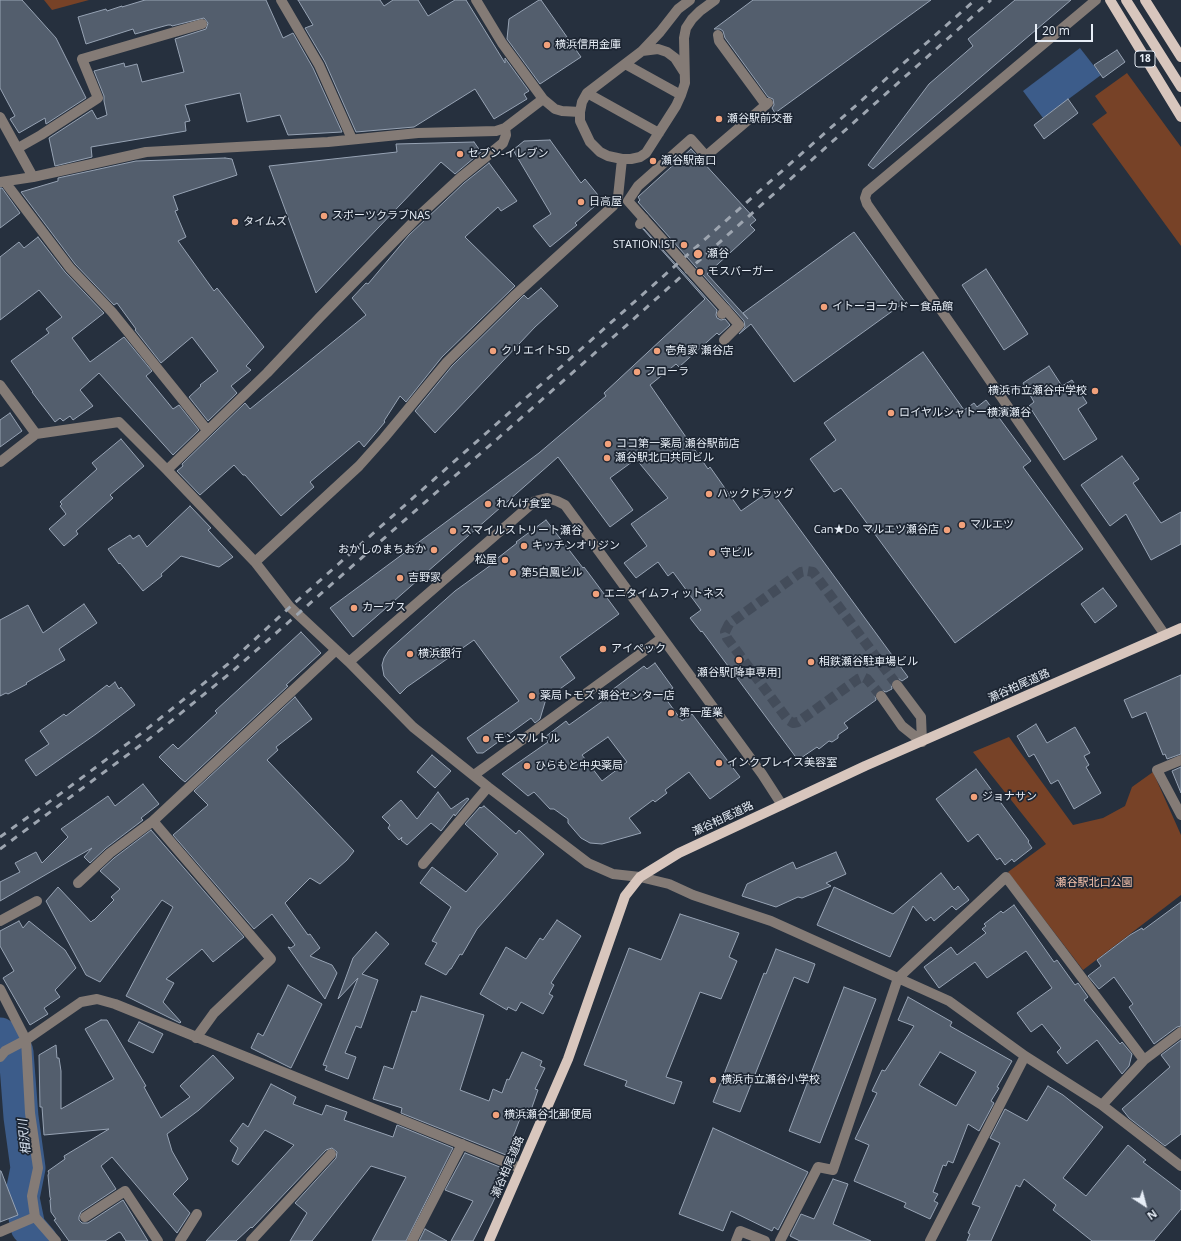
<!DOCTYPE html>
<meta charset="utf-8">
<style>
body{margin:0}
#map{position:relative;width:1181px;height:1241px;overflow:hidden;background:#26303e;font-family:"Open Sans",sans-serif}
canvas{display:block}
.north{position:absolute;left:1125px;top:1185px;width:40px;height:40px;-webkit-text-stroke:3px #1d2633;paint-order:stroke;rotate:144deg;font-size:11px;font-weight:700;line-height:16px;text-align:center;color:#e7eef7}
.north::after{content:'';display:block;margin:auto;width:14px;height:18px;background:#e7eef7;clip-path:polygon(50% 0,100% 100%,50% 72%,0 100%)}
.scale{position:absolute;left:1035px;top:24px;width:58px;height:18px;box-sizing:border-box;border:2px solid #e7eef7;border-top:0;padding-left:5px;font-size:12px;line-height:14px;white-space:nowrap;color:#e7eef7;-webkit-text-stroke:3px #1d2633;paint-order:stroke}
</style>
<div id="map">
<canvas width="1181" height="1241"></canvas>
<div class="north">N</div>
<div class="scale">20 m</div>
</div>
<script>
const ctx = document.querySelector('canvas').getContext('2d');
ctx.lineJoin = 'round';
function paint(path, color) { ctx.fillStyle = color; ctx.fill(path, 'evenodd'); }
const toPath = rows => new Path2D(rows.map(r => 'M' + r).join(''));
function strokePath(path, color, width, dash) { ctx.strokeStyle = color; ctx.lineWidth = width; ctx.lineCap = dash ? 'butt' : 'round'; ctx.setLineDash(dash || []); ctx.stroke(path); }
function drawText(font, color, halo, rows, align = 'center') {
  ctx.font = font + ' "Open Sans","Noto Sans JP",sans-serif'; ctx.lineWidth = 3.5; ctx.setLineDash([]); ctx.textBaseline = 'middle'; ctx.strokeStyle = halo; ctx.fillStyle = color; for (const [text, x, y, turn = 0] of rows) {
    ctx.save(); ctx.translate(x, y); ctx.rotate((+turn || 0) * Math.PI / 180); ctx.textAlign = isNaN(turn) ? turn : align; if (halo) ctx.strokeText(text, 0, 0); ctx.fillText(text, 0, 0); ctx.restore();
  }
}
const green = toPath([
 [44,0,89,0,52,10],
 [1127,73,1181,147,1181,246,1092,124,1107,113,1095,96],
 [1009,737,1073,825,1103,818,1125,806,1132,787,1153,772,1181,835,1181,895,1083,970,1008,872,1046,844,973,752]
]);
const water = toPath([
 [1080,48,1101,75,1043,118,1023,91]
]);
const river = toPath([
 [0,1035,9,1041,16,1052,21,1117,28,1168,22,1198,28,1227,40,1241]
]);
const building = toPath([
 [0,0,22,0,56,38,86,98,46,124,45,118,19,133,10,119,15,116,0,88,0,0],
 [145,0,266,0,283,38,293,33,313,68,342,132,288,135,280,115,247,122,240,93,185,105,190,121,185,122,186,131,91,147,92,157,55,166,49,138,92,110,97,119,107,115,104,101,104,96,94,71,124,63,125,67,137,64,142,82,184,72,175,39,206,29,208,23,204,18,172,26,171,25,168,25,135,34,133,29,86,44,78,17,106,9,107,11,122,6,122,7,145,0],
 [298,0,380,0,384,6,393,0,418,0,428,16,455,0,466,0,505,63,505,58,529,91,524,94,527,99,494,119,475,89,414,127,356,132,325,62,305,28,313,25,298,0],
 [539,0,541,0,581,57,540,84,507,39,509,19,539,0],
 [753,0,931,0,775,113,772,108,774,105,773,99,768,97,725,38,723,31,720,29,714,29,753,0],
 [1015,0,1071,0,873,169,868,165,929,84,973,46,968,39,1015,0],
 [1117,50,1125,62,1103,78,1094,65,1117,50],
 [1068,99,1078,113,1044,139,1034,125,1068,99],
 [550,140,581,183,585,179,602,200,575,223,577,225,550,247,533,226,551,214,513,150,524,141,550,140],
 [474,142,481,152,455,174,441,162,316,293,269,166,397,152,396,144,474,142],
 [691,149,756,220,750,225,755,230,707,274,748,319,743,313,854,232,905,302,794,382,751,324,739,334,745,327,744,321,638,202,640,200,638,197,639,196,691,149],
 [225,158,232,159,237,175,173,196,178,210,175,211,186,237,178,241,214,291,217,288,264,347,246,366,251,370,231,386,237,393,208,421,189,397,201,386,200,385,218,371,192,337,161,363,135,330,136,329,117,303,114,305,75,264,21,192,58,181,58,178,136,161,225,158],
 [489,163,517,201,501,211,498,207,465,237,515,286,442,357,406,402,400,396,384,421,385,422,364,447,359,441,310,482,314,487,281,516,245,475,243,475,234,465,200,495,177,471,183,466,182,464,245,403,250,409,366,315,352,298,366,283,368,284,409,235,426,219,464,183,489,163],
 [0,188,2,188,20,213,0,228,0,188],
 [643,229,644,229,717,310,716,315,717,318,721,320,725,319,730,325,719,335,717,333,679,367,676,364,650,385,708,469,710,467,741,511,771,490,908,677,902,681,899,679,893,680,891,683,892,689,886,692,881,690,877,691,875,696,876,700,844,723,848,728,838,735,838,738,832,742,829,741,819,749,817,747,798,760,702,631,701,632,690,618,701,610,673,572,668,576,658,562,636,578,624,563,647,546,631,524,668,498,636,459,610,478,633,510,610,527,558,457,353,637,330,608,539,453,606,396,604,393,705,299,643,229],
 [38,237,65,272,104,313,72,338,90,362,124,337,152,371,146,376,173,409,179,405,199,430,173,455,99,373,80,390,93,406,73,420,70,416,63,421,60,418,55,422,32,392,33,392,11,361,49,333,46,329,62,317,39,290,0,320,0,257,19,242,24,248,38,237],
 [986,269,1028,334,1004,350,962,285,986,269],
 [541,288,558,306,535,327,435,433,415,411,452,366,518,301,524,295,528,299,541,288],
 [923,352,964,410,974,403,977,407,986,400,1031,461,1023,467,1083,549,955,643,841,488,834,492,810,459,836,440,824,423,923,352],
 [1049,366,1062,386,1072,380,1087,403,1078,409,1097,439,1064,460,1029,406,1034,402,1023,383,1049,366],
 [10,413,22,431,0,447,0,420,10,413],
 [121,439,144,466,110,495,113,498,76,531,78,534,64,546,49,529,66,514,60,506,62,504,60,502,97,469,92,463,121,439],
 [1122,456,1139,479,1133,483,1161,523,1181,512,1181,544,1151,560,1126,514,1110,526,1081,485,1122,456],
 [190,506,211,528,208,530,233,557,219,567,181,556,161,574,162,576,143,591,120,563,119,564,108,549,130,535,133,539,139,535,147,547,190,506],
 [546,520,583,568,584,567,619,614,560,657,575,678,546,699,540,719,535,723,531,718,483,753,477,753,467,738,519,701,474,640,407,687,400,694,384,676,382,665,384,658,389,650,455,591,491,565,490,564,517,543,516,542,546,520],
 [1103,588,1117,606,1095,623,1081,604,1103,588],
 [84,604,97,623,59,649,65,660,26,683,27,684,8,694,6,693,0,696,0,620,28,605,43,633,84,604],
 [301,632,321,653,286,685,288,686,185,782,180,778,159,757,173,744,178,749,217,713,215,711,301,632],
 [655,663,673,688,663,695,682,721,692,714,740,777,710,799,689,772,665,790,667,793,655,802,653,800,629,818,641,833,602,844,590,843,581,838,568,823,568,819,554,809,550,809,534,792,528,796,502,774,548,742,545,737,566,721,569,725,614,693,612,690,644,666,647,669,655,663],
 [608,737,627,762,602,781,582,755,608,737],
 [1181,675,1181,754,1167,759,1165,754,1163,755,1146,712,1132,718,1124,700,1181,675],
 [115,682,119,689,121,687,135,705,96,734,36,776,25,760,49,744,40,731,64,714,66,716,107,685,109,687,115,682],
 [295,697,312,719,276,747,278,750,267,760,354,851,347,860,320,884,310,878,285,903,308,935,310,934,320,948,310,956,332,965,337,973,325,999,288,947,291,948,295,945,272,914,254,929,173,835,208,805,194,791,295,697],
 [1036,724,1047,743,1075,727,1090,753,1084,756,1089,765,1086,767,1101,793,1074,809,1058,780,1051,784,1034,754,1029,757,1017,736,1036,724],
 [432,755,451,771,435,788,417,772,432,755],
 [1181,767,1181,793,1172,771,1181,767],
 [976,769,1029,841,1028,842,1032,848,1014,862,1012,859,1005,865,1000,858,997,860,978,834,968,842,936,799,976,769],
 [143,784,159,804,141,818,143,820,106,848,90,863,84,857,92,848,0,901,0,882,20,872,15,863,36,852,42,863,68,837,61,829,108,796,115,806,143,784],
 [438,792,451,809,467,798,469,799,455,816,454,814,441,831,431,823,407,845,401,840,402,837,399,840,388,828,390,825,382,817,401,800,417,819,438,792],
 [484,806,516,834,519,830,544,854,477,929,462,955,460,954,451,969,450,969,446,975,425,964,437,943,432,941,451,907,420,883,432,867,466,892,498,854,465,824,480,807,481,808,484,806],
 [151,830,244,937,213,962,202,949,166,979,174,983,163,1002,181,1022,180,1023,126,996,173,907,162,900,100,982,86,975,46,901,58,887,91,922,93,920,94,920,114,900,111,897,120,889,100,871,114,858,151,830],
 [836,852,846,874,826,883,831,886,802,898,798,897,776,907,742,896,747,884,793,862,796,869,836,852],
 [941,873,954,890,958,886,969,900,956,910,952,906,934,921,931,917,926,921,913,906,890,957,817,925,834,887,893,914,941,873],
 [1181,902,1181,1026,1177,1027,1154,1044,1129,1007,1133,1004,1114,977,1099,989,1088,976,1101,966,1097,960,1130,935,1142,928,1143,930,1181,902],
 [1014,905,1054,962,1057,960,1075,985,1078,983,1088,997,1084,1000,1120,1044,1122,1042,1132,1054,1129,1066,1122,1074,1097,1040,1067,1064,1057,1052,1061,1048,1042,1024,1031,1032,1017,1013,1052,988,1026,951,987,978,975,962,939,988,924,967,951,947,957,955,986,933,982,929,986,926,984,924,1001,911,1003,913,1014,905],
 [680,914,739,933,729,957,737,961,721,999,700,992,666,1077,682,1082,674,1104,625,1086,627,1081,584,1065,629,948,661,960,680,914],
 [557,920,581,936,551,983,554,985,549,994,553,996,543,1014,521,1002,516,1011,508,1007,507,1010,480,994,506,947,526,959,540,938,543,940,557,920],
 [19,921,23,928,29,921,65,950,76,968,55,990,60,997,44,1008,48,1014,30,1025,3,978,14,971,0,946,0,931,19,921],
 [376,932,389,944,362,974,378,980,361,1028,356,1026,345,1053,356,1057,348,1079,325,1070,327,1066,323,1065,358,978,338,999,353,958,376,932],
 [776,949,815,964,808,983,794,977,740,1112,713,1102,764,973,766,974,776,949],
 [288,985,322,1004,291,1068,251,1048,258,1033,263,1036,288,985],
 [844,987,876,999,820,1143,789,1131,844,987],
 [421,996,484,1015,460,1090,489,1101,493,1089,502,1093,507,1079,509,1080,522,1052,542,1061,540,1066,545,1068,535,1089,538,1090,530,1113,523,1111,506,1155,401,1113,402,1108,373,1099,384,1066,393,1069,412,1011,416,1012,421,996],
 [908,997,952,1022,950,1026,1012,1061,997,1087,999,1088,991,1101,994,1103,979,1131,968,1124,953,1163,948,1161,946,1166,943,1165,933,1192,938,1194,934,1201,938,1203,930,1219,904,1207,906,1203,854,1181,869,1145,855,1139,877,1093,872,1091,882,1070,885,1071,914,1026,898,1020,908,997],
 [940,1052,976,1072,956,1106,919,1085,940,1052],
 [101,1020,107,1020,146,1086,144,1087,161,1118,190,1097,180,1086,213,1055,234,1078,199,1110,167,1134,172,1151,188,1179,173,1194,190,1213,177,1233,112,1157,101,1166,116,1189,81,1212,79,1217,79,1220,82,1223,88,1223,123,1200,148,1241,126,1241,121,1233,119,1232,105,1241,69,1241,54,1220,56,1219,51,1212,50,1200,51,1199,50,1197,48,1175,49,1173,48,1171,65,1159,64,1156,109,1129,44,1135,42,1107,40,1107,39,1055,56,1045,57,1058,59,1058,61,1071,61,1109,114,1079,85,1029,101,1020],
 [139,1022,163,1034,153,1053,128,1041,139,1022],
 [1181,1040,1181,1134,1165,1146,1129,1118,1122,1109,1170,1067,1161,1055,1181,1040],
 [271,1084,296,1097,293,1104,322,1115,326,1105,347,1112,344,1120,393,1137,397,1125,453,1148,406,1241,372,1241,406,1177,371,1166,312,1241,290,1241,307,1213,295,1203,336,1158,337,1152,332,1148,326,1150,252,1228,251,1227,236,1241,206,1241,294,1145,265,1130,238,1165,232,1161,238,1148,230,1141,243,1123,248,1127,271,1084],
 [1048,1086,1063,1095,1103,1127,1063,1178,1086,1196,1128,1145,1146,1160,1143,1162,1181,1191,1181,1209,1154,1241,1092,1241,1053,1210,1056,1205,1024,1179,1020,1187,1016,1185,991,1241,967,1241,970,1234,968,1233,980,1207,972,1204,1000,1143,990,1138,1005,1109,1027,1121,1048,1086],
 [713,1128,808,1172,778,1230,774,1227,772,1231,731,1211,723,1231,679,1214,713,1128],
 [465,1153,502,1168,499,1174,505,1176,492,1204,473,1241,451,1241,473,1201,445,1190,465,1153],
 [0,1171,1,1171,18,1215,0,1222,0,1171],
 [833,1179,848,1184,833,1224,871,1241,800,1241,790,1236,801,1214,814,1219,833,1179],
 [425,1229,447,1241,419,1241,425,1229]
]);
const minorTunnel = toPath([
 [881,696,867,679,863,677,858,679,798,722,793,723,788,720,727,638,725,632,729,624,801,572,807,571,813,572,897,685]
]);
const minor = toPath([
 [281,0,319,65,352,139],
 [476,0,502,43,543,99,555,109,562,111,580,112],
 [690,0,678,9,660,32,642,51,587,93,582,102,580,112,580,121,590,142,600,152,608,156,622,159,631,159,640,157,646,153,676,106,681,95,685,83,684,38,686,28,692,19,700,11,715,0],
 [1096,0,867,192,865,198,867,204,971,353,1165,635],
 [718,35,719,41,766,105],
 [642,51,658,49,667,52,675,58,684,72],
 [625,64,681,95],
 [587,93,659,133],
 [0,117,33,177],
 [18,148,41,135,98,98,82,59,202,24],
 [622,159,618,197,613,206,514,296,447,362,384,438,359,466,255,562,290,607,349,662,413,727,488,787,588,863,613,874,640,877,669,884,693,895,771,921,949,1001,1025,1056,1102,1105,1181,1166],
 [0,182,33,177,146,152,328,142,418,133,496,131,505,128,543,99],
 [5,182,70,268,112,312,207,430],
 [644,219,628,201,638,186,691,139,706,156,768,103],
 [724,340,739,325,726,310],
 [0,385,36,434,119,422,167,470,255,562],
 [0,462,36,434],
 [167,470,267,373,320,317,421,214,460,178,503,143,506,135,505,128],
 [349,662,535,501,547,498,557,501,565,505,762,774,782,805],
 [897,685,921,717,922,742],
 [881,696,902,726,922,742],
 [1181,760,1157,770,1181,815],
 [474,775,662,638],
 [423,864,488,787],
 [78,883,110,853,153,821],
 [0,921,37,901],
 [0,989,26,1040,30,1113,38,1168,32,1196,35,1217,56,1241],
 [196,1038,214,1013,271,959,153,821,335,651],
 [0,1057,5,1051,26,1040,81,1002,97,999,115,1004,520,1168],
 [1102,1105,1144,1060,1181,1032],
 [85,1217,125,1191,158,1241],
 [0,1232,35,1217],
 [180,1241,197,1214],
 [251,1241,331,1154],
 [412,1241,462,1144],
 [736,1241,740,1231,765,1241],
 [780,1241,818,1167,833,1170,898,978,1006,877,1144,1060],
 [930,1241,1025,1056]
]);
const major = toPath([
 [1110,0,1181,117],
 [1126,0,1181,87],
 [1145,0,1181,57],
 [489,1241,568,1059,625,896,640,877,679,853,865,766,1181,628]
]);
const rail = toPath([
 [0,837,56,797,143,732,228,664,290,607,975,0],
 [0,849,149,739,234,670,628,324,991,0]
]);
const minorBridge = toPath([
 [640,224,644,219,726,310,722,314]
]);
const markers = [
 [547,45,4,"#f1a17b"],
 [719,119,4,"#f1a17b"],
 [460,154,4,"#f1a17b"],
 [653,161,4,"#f1a17b"],
 [581,202,4,"#f1a17b"],
 [324,216,4,"#f1a17b"],
 [235,222,4,"#f1a17b"],
 [684,245,4,"#f1a17b"],
 [698,254,5,"#f1a17b"],
 [700,272,4,"#f1a17b"],
 [824,307,4,"#f1a17b"],
 [493,351,4,"#f1a17b"],
 [657,351,4,"#f1a17b"],
 [637,372,4,"#f1a17b"],
 [1095,391,4,"#f1a17b"],
 [891,413,4,"#f1a17b"],
 [608,444,4,"#f1a17b"],
 [607,458,4,"#f1a17b"],
 [709,494,4,"#f1a17b"],
 [488,504,4,"#f1a17b"],
 [962,525,4,"#f1a17b"],
 [947,530,4,"#f1a17b"],
 [453,531,4,"#f1a17b"],
 [524,546,4,"#f1a17b"],
 [434,550,4,"#f1a17b"],
 [712,553,4,"#f1a17b"],
 [505,560,4,"#f1a17b"],
 [513,573,4,"#f1a17b"],
 [400,578,4,"#f1a17b"],
 [596,594,4,"#f1a17b"],
 [354,608,4,"#f1a17b"],
 [603,649,4,"#f1a17b"],
 [410,654,4,"#f1a17b"],
 [739,660,4,"#f1a17b"],
 [811,662,4,"#f1a17b"],
 [532,696,4,"#f1a17b"],
 [671,713,4,"#f1a17b"],
 [486,739,4,"#f1a17b"],
 [719,763,4,"#f1a17b"],
 [527,766,4,"#f1a17b"],
 [974,797,4,"#f1a17b"],
 [713,1080,4,"#f1a17b"],
 [496,1115,4,"#f1a17b"]
];
const shields = [
 [1145,59,20]
];
const shieldNames = [
 ["18",1145,59]
];
const poiNames = [
 ["横浜信用金庫",555,45],
 ["瀬谷駅前交番",727,119],
 ["セブン-イレブン",468,154],
 ["瀬谷駅南口",661,161],
 ["日高屋",589,202],
 ["スポーツクラブNAS",332,216],
 ["タイムズ",243,222],
 ["STATION IST",676,245,"right"],
 ["瀬谷",707,254],
 ["モスバーガー",708,272],
 ["イトーヨーカドー食品館",832,307],
 ["クリエイトSD",501,351],
 ["壱角家 瀬谷店",665,351],
 ["フローラ",645,372],
 ["横浜市立瀬谷中学校",1087,391,"right"],
 ["ロイヤルシャトー横濱瀬谷",899,413],
 ["ココ第一薬局 瀬谷駅前店",616,444],
 ["瀬谷駅北口共同ビル",615,458],
 ["ハックドラッグ",717,494],
 ["れんげ食堂",496,504],
 ["マルエツ",970,525],
 ["Can★Do マルエツ瀬谷店",939,530,"right"],
 ["スマイルストリート瀬谷",461,531],
 ["キッチンオリジン",532,546],
 ["おかしのまちおか",426,550,"right"],
 ["守ビル",720,553],
 ["松屋",497,560,"right"],
 ["第5白鳳ビル",521,573],
 ["吉野家",408,578],
 ["エニタイムフィットネス",604,594],
 ["カーブス",362,608],
 ["アイペック",611,649],
 ["横浜銀行",418,654],
 ["相鉄瀬谷駐車場ビル",819,662],
 ["瀬谷駅[降車専用]",739,673,"center"],
 ["薬局トモズ 瀬谷センター店",540,696],
 ["第一産業",679,713],
 ["モンマルトル",494,739],
 ["インクプレイス美容室",727,763],
 ["ひらもと中央薬局",535,766],
 ["ジョナサン",982,797],
 ["横浜市立瀬谷小学校",721,1080],
 ["横浜瀬谷北郵便局",504,1115]
];
const streetNames = [
 ["瀬谷柏尾道路",1019,686,-24],
 ["瀬谷柏尾道路",723,819,-25],
 ["瀬谷柏尾道路",508,1167,-67]
];
const parkNames = [
 ["瀬谷駅北口公園",1094,883]
];
const waterNames = [
 ["相沢川",25,1137,-96]
];
paint(green, '#774227');
paint(water, '#3c5c8a');
strokePath(river, '#3c5c8a', 35);
paint(building, '#535e6d');
strokePath(building, '#97a3b4', 1);
strokePath(minorTunnel, '#434c5a', 10, [10, 5]);
strokePath(minor, '#847b76', 10);
strokePath(major, '#d8c6bd', 10);
strokePath(rail, '#9da5b0', 3, [7, 7]);
strokePath(minorBridge, '#847b76', 10);
for (const [x, y, r, color] of markers) { const dot = new Path2D(); dot.arc(x, y, r, 0, 2 * Math.PI); ctx.fillStyle = color; ctx.fill(dot); strokePath(dot, '#1d2633', 1.5); }
for (const [x, y, w] of shields) { const box = new Path2D(); box.roundRect(x - w / 2, y - 8, w, 16, 3); ctx.fillStyle = '#1d2633'; ctx.fill(box); strokePath(box, '#e7eef7', 1); }
drawText('bold 10px', '#e7eef7', null, shieldNames);
drawText('11px', '#e7eef7', '#1d2633', poiNames, 'left');
drawText('11px', '#e7eef7', '#1d2633', streetNames);
drawText('11px', '#f9c4ac', '#1d2633', parkNames);
drawText('italic 12px', '#d9e3f1', '#1d2633', waterNames);
</script>
